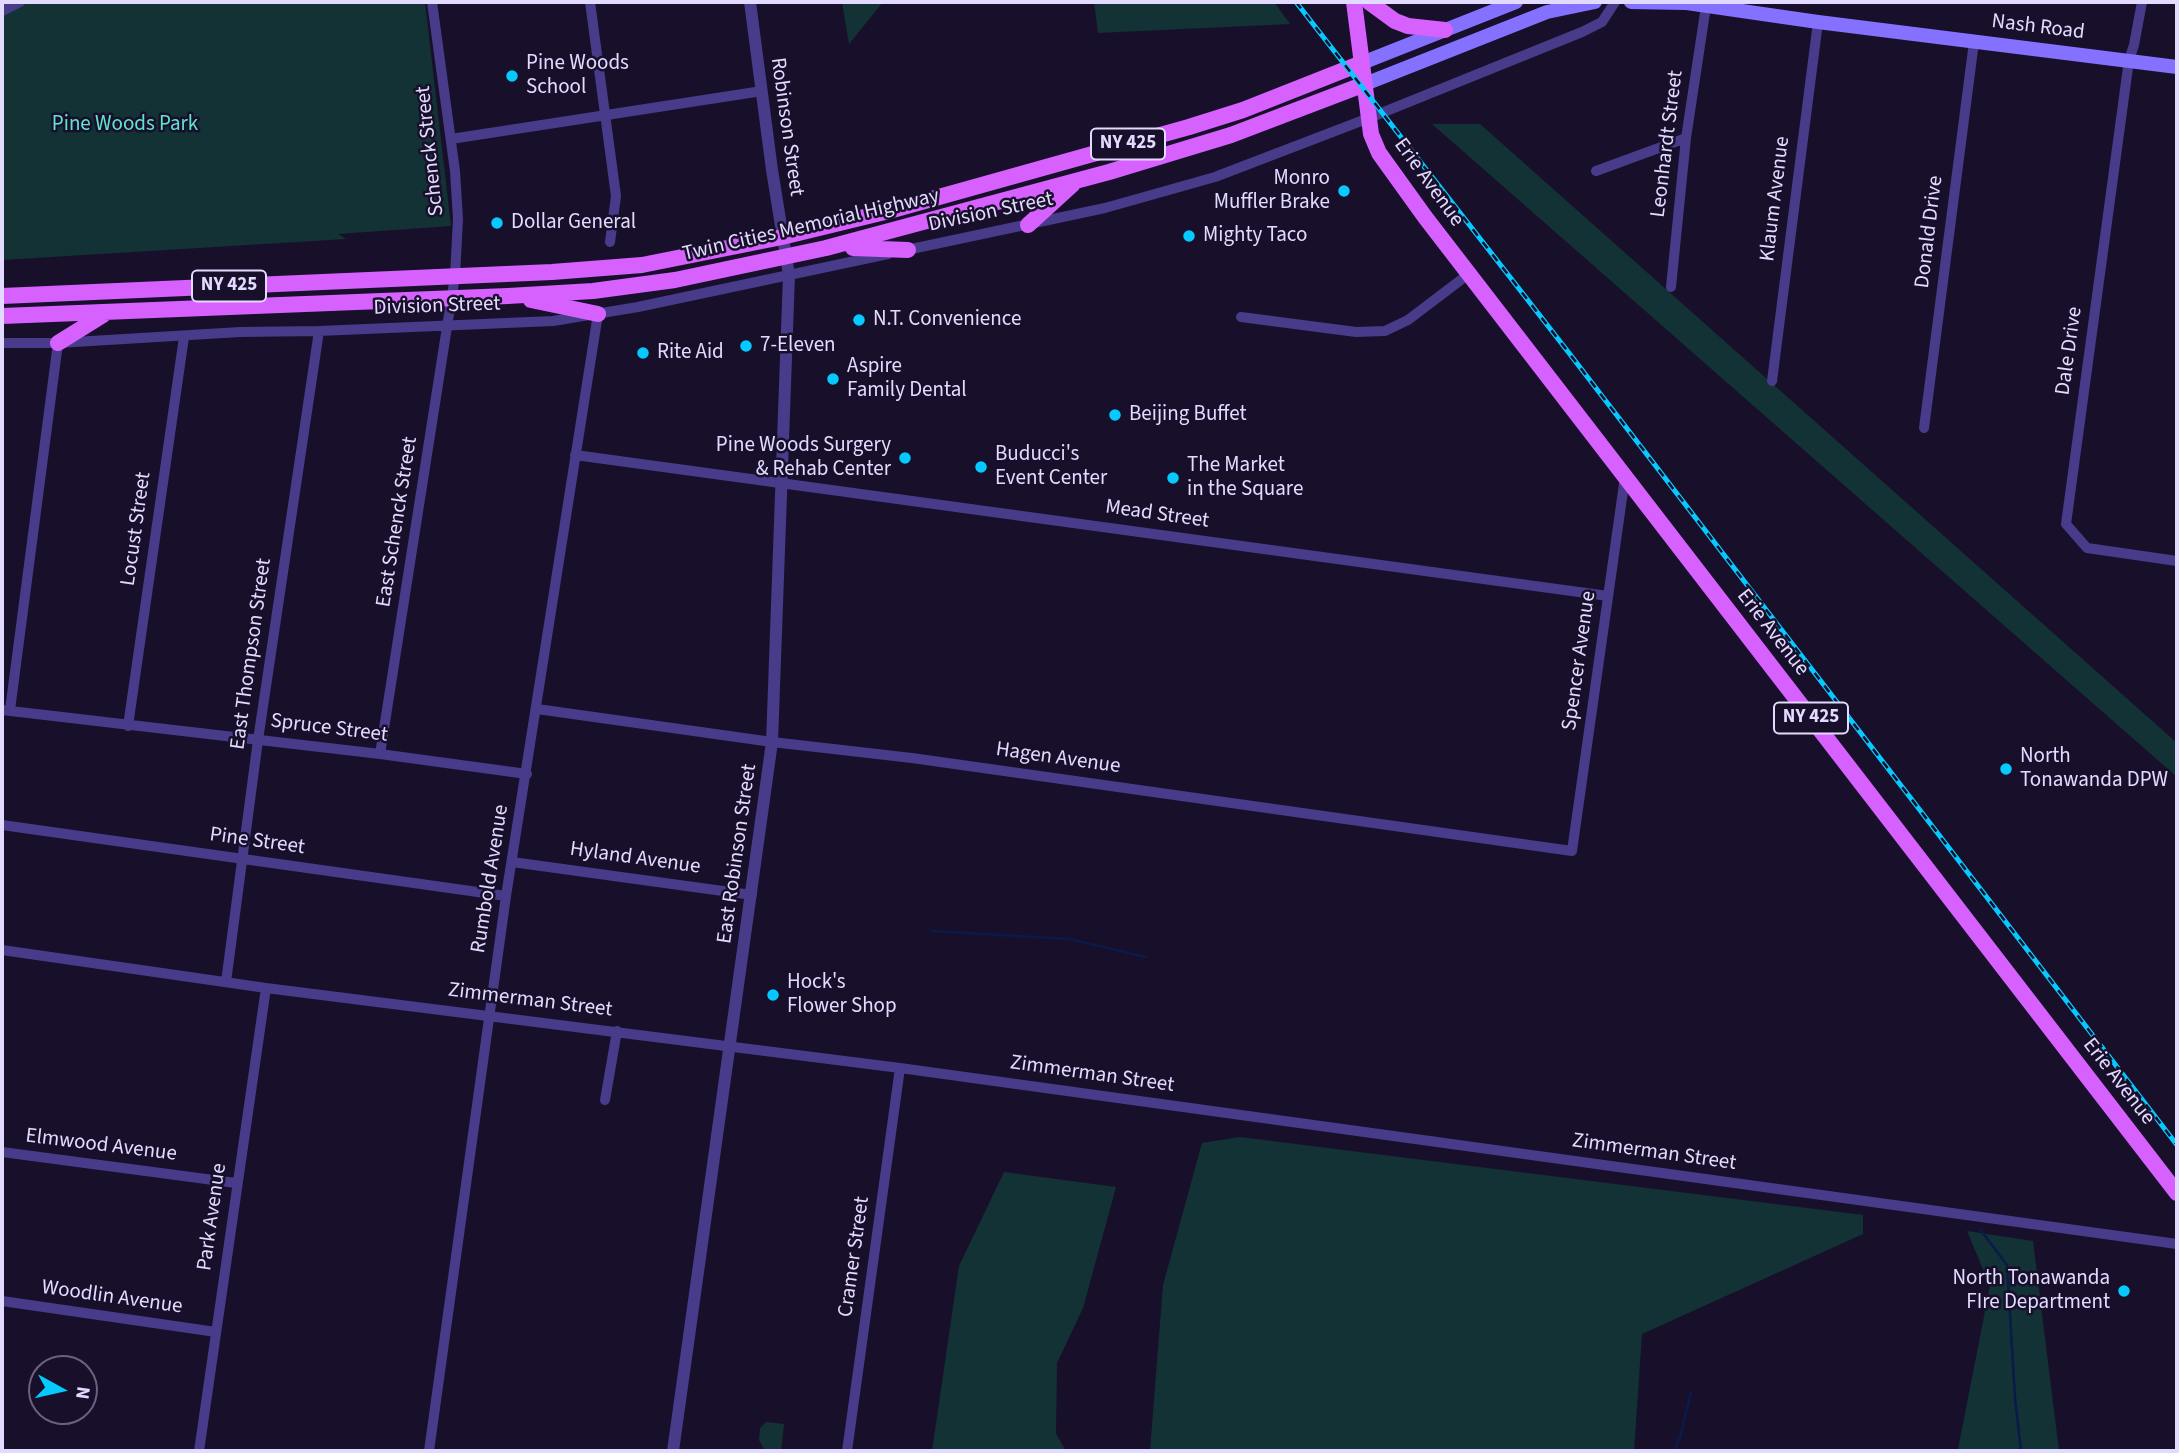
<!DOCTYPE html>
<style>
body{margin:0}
#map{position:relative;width:2179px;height:1453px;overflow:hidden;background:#18102b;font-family:"Source Sans 3",sans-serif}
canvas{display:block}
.frame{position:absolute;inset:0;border:4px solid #e3daff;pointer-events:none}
.north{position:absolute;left:28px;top:1355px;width:70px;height:70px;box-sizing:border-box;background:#18102b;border:2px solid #696180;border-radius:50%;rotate:98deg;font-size:19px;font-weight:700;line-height:28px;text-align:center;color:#e3daff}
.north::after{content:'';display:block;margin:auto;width:24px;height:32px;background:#06c9ff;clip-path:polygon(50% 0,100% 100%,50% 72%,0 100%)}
</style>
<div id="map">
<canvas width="2179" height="1453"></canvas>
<div class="frame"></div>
<div class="north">N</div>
</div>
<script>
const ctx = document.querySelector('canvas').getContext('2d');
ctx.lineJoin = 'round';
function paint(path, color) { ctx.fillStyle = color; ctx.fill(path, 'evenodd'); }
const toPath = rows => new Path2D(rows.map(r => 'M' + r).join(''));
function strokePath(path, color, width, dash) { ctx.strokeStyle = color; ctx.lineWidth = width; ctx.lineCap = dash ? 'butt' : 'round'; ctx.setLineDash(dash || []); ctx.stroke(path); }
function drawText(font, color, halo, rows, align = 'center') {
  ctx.font = font + ' "Source Sans 3",sans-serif'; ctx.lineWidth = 5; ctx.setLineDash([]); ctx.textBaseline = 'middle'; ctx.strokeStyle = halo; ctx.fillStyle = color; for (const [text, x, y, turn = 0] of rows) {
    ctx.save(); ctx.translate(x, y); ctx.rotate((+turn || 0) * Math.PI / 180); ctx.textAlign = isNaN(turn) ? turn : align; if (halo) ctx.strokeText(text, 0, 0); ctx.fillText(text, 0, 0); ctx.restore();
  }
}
const green = toPath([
 [20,2,425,2,451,226,338,234,346,239,2,260,2,11],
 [842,2,883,2,849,44],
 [1094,2,1274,2,1290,24,1098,33],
 [1432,124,1480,124,2177,743,2177,777],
 [1240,1137,1863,1215,1863,1234,1642,1334,1634,1451,1150,1451,1163,1285,1202,1143],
 [1004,1172,1116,1187,1083,1308,1057,1363,1056,1434,1066,1451,932,1451,959,1266],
 [1967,1231,2033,1241,2059,1451,1953,1451,1958,1449,1990,1286],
 [766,1422,784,1424,781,1451,764,1449,759,1440,760,1428]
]);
const stream = toPath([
 [932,931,1069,939,1146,957],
 [1980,1229,2007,1265,2015,1398,2021,1451],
 [1674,1451,1680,1437,1691,1392]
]);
const minor = toPath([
 [590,2,616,196,610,242],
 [2142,2,2134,45,2129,60,2066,524,2087,548,2177,561],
 [2,11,20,2],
 [451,139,762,91],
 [1596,171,1686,138],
 [902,251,1105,208,1215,177,1369,118,1582,32,1602,22,1615,2],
 [1671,287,1686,138,1706,6],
 [1241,317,1356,332,1385,331,1408,320,1470,273],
 [2,343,58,343,240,332,319,331,553,321,638,307,888,254],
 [1772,381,1818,22],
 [1924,428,1974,42],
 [575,455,1608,596],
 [537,709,772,742,912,758,1572,851,1625,477],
 [2,710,380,754,527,774],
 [10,710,58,343],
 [128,726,184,337],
 [380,754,455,276,458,219,455,171,432,2],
 [2,825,506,896],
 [512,862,752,895],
 [2,950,266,988,900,1068,2177,1244],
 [226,982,258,740,319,331],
 [605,1100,617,1031],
 [2,1152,236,1183],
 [2,1301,216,1332],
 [199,1451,266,988],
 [429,1451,506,896,598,314],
 [847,1451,900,1068]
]);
const tertiary = toPath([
 [673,1451,772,742,789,275,772,170,750,2]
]);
const secondary = toPath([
 [1631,2,1685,3],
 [1680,2,1818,22,2177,67],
 [1362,63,1516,2],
 [1365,84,1547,12,1595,2]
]);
const primary = toPath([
 [1354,2,1371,134,1379,153,1425,217,2177,1193],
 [1369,2,1395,21,1408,26,1445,30],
 [1028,225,1073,184],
 [853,248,908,250],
 [2,296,552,272,642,265,782,237,889,211,1189,127,1243,110,1362,63],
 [531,300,598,314],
 [2,316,508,296,593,291,675,280,826,248,1109,172,1231,135,1365,84],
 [58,343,103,315]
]);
const rail = toPath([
 [1296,2,1569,353,2177,1145]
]);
const markers = [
 [512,76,7,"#06c9ff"],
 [1344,191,7,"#06c9ff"],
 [497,223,7,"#06c9ff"],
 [1189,236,7,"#06c9ff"],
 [859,320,7,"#06c9ff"],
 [746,346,7,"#06c9ff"],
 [643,353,7,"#06c9ff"],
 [833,379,7,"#06c9ff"],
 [1115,415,7,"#06c9ff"],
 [905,458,7,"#06c9ff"],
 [981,467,7,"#06c9ff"],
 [1173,478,7,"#06c9ff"],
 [2006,769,7,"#06c9ff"],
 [773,995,7,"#06c9ff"],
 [2124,1291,7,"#06c9ff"]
];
const shields = [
 [1128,144,74],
 [229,286,74],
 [1811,718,74]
];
const shieldNames = [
 ["NY 425",1128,144],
 ["NY 425",229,286],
 ["NY 425",1811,718]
];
const streetNames = [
 ["Nash Road",2038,28,7],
 ["Robinson Street",786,127,82],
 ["Leonhardt Street",1668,144,-83],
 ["Schenck Street",431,151,-96],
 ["Erie Avenue",1428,183,54],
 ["Klaum Avenue",1776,199,-83],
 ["Division Street",991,213,-12],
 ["Twin Cities Memorial Highway",811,226,-13],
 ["Donald Drive",1930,232,-83],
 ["Division Street",437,307,-2],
 ["Dale Drive",2070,351,-82],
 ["Mead Street",1157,515,8],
 ["East Schenck Street",398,522,-81],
 ["Locust Street",137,529,-82],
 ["Erie Avenue",1772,633,52],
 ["East Thompson Street",252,654,-82],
 ["Spencer Avenue",1580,661,-82],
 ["Spruce Street",329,729,7],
 ["Hagen Avenue",1058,759,8],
 ["Pine Street",257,842,8],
 ["East Robinson Street",738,854,-82],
 ["Hyland Avenue",635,859,8],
 ["Rumbold Avenue",491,879,-81],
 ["Zimmerman Street",530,1001,7],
 ["Zimmerman Street",1092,1075,8],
 ["Erie Avenue",2118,1082,52],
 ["Elmwood Avenue",101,1146,7],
 ["Zimmerman Street",1654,1153,8],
 ["Park Avenue",213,1217,-82],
 ["Cramer Street",855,1257,-82],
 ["Woodlin Avenue",112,1298,8]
];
const poiNames = [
 ["Pine Woods",526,64],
 ["School",526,88],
 ["Monro",1330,179,"right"],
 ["Muffler Brake",1330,203,"right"],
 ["Dollar General",511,223],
 ["Mighty Taco",1203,236],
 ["N.T. Convenience",873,320],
 ["7-Eleven",760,346],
 ["Rite Aid",657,353],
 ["Aspire",847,367],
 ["Family Dental",847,391],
 ["Beijing Buffet",1129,415],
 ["Pine Woods Surgery",891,446,"right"],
 ["& Rehab Center",891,470,"right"],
 ["Buducci's",995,455],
 ["Event Center",995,479],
 ["The Market",1187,466],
 ["in the Square",1187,490],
 ["North",2020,757],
 ["Tonawanda DPW",2020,781],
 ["Hock's",787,983],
 ["Flower Shop",787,1007],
 ["North Tonawanda",2110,1279,"right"],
 ["FIre Department",2110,1303,"right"]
];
const parkNames = [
 ["Pine Woods Park",125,125]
];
paint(green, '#133235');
strokePath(stream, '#0a1a4a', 2.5);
strokePath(minor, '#473b8a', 10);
strokePath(tertiary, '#473b8a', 12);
strokePath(secondary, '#8571ff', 14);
strokePath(primary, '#d661ff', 16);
strokePath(rail, '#06c9ff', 5);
strokePath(rail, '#18102b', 2.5, [8]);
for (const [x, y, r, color] of markers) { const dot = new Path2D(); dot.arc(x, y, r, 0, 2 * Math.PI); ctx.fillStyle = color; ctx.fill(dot); strokePath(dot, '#18102b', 2.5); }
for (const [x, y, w] of shields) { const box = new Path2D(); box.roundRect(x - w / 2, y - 15.5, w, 31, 5); ctx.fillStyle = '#18102b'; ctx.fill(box); strokePath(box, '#e3daff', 2); }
drawText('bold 19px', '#e3daff', null, shieldNames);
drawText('21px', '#e3daff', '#18102b', streetNames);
drawText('21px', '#e3daff', '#18102b', poiNames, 'left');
drawText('21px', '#62e3d2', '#18102b', parkNames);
</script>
